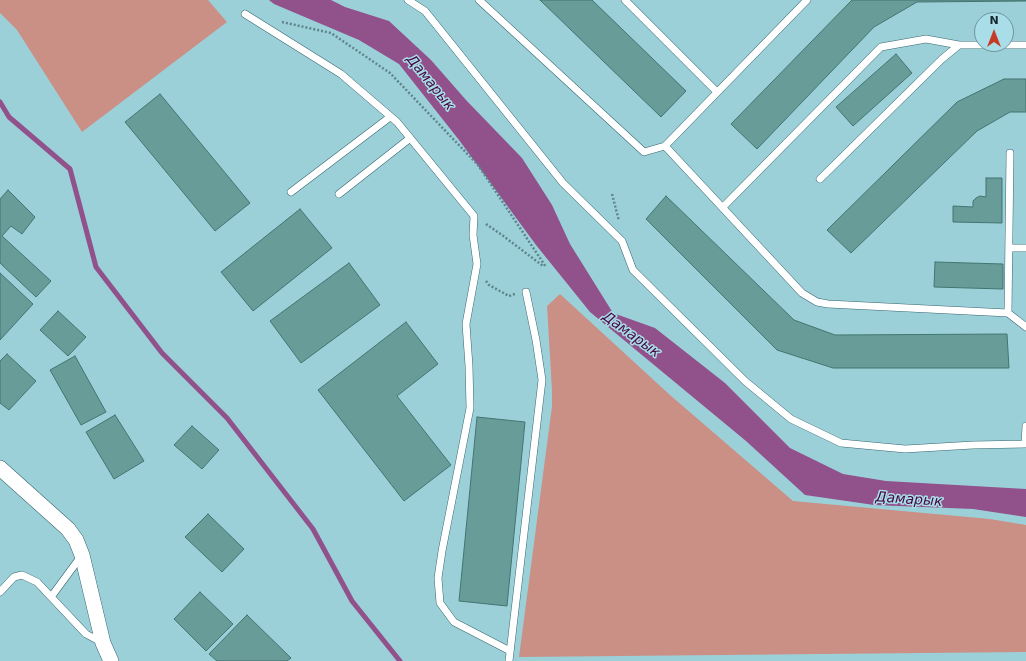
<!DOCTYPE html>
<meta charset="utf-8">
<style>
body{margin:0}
#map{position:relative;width:1026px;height:661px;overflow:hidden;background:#9cd0d9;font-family:"DejaVu Sans",sans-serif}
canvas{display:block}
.north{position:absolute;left:974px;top:12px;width:40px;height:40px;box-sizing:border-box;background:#a9dde7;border:1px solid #6d959c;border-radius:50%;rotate:0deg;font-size:11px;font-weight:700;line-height:16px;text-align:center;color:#13282b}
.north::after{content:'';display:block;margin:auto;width:14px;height:18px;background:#c63a28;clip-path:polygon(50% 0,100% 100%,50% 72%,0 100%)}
</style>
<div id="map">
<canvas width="1026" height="661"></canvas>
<div class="north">N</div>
</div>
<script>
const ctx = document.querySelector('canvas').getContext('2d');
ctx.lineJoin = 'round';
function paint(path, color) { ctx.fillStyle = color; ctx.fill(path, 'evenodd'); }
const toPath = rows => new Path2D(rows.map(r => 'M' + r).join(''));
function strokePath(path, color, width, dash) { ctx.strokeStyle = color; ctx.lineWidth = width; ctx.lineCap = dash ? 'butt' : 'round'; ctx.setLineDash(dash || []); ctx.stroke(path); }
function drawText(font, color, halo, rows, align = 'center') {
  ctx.font = font + ' "DejaVu Sans",sans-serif'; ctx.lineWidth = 3; ctx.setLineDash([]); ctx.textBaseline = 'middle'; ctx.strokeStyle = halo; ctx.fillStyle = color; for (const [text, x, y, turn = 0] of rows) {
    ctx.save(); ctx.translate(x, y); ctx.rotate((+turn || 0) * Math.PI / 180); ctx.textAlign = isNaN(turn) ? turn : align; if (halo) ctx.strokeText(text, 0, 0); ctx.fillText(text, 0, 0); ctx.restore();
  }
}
const green = toPath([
 [0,0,208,0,227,22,82,132,17,30,0,13],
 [560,294,670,395,793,501,990,519,1026,525,1026,652,519,657,552,406,552,391,547,306]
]);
const water = toPath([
 [269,0,331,0,345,7,389,21,431,60,466,100,522,158,552,205,570,244,613,313,655,328,725,383,790,448,843,474,886,481,1026,489,1026,517,973,509,874,505,805,495,746,441,590,312,536,245,459,140,399,64,359,40,274,4]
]);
const stream = toPath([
 [0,102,9,117,70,169,96,267,162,353,227,418,313,529,352,601,400,661]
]);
const building = toPath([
 [540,0,592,0,686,91,661,117,540,0],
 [852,0,1026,0,1026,1,917,2,874,27,757,149,731,124,852,0],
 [896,54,912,73,853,126,836,107,896,54],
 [1004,79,1026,79,1026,112,1010,112,977,131,851,253,827,230,957,102,1004,79],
 [160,94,250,203,215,231,125,122,160,94],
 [986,178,1002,178,1002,223,953,222,953,206,973,207,973,201,976,198,980,196,986,197,986,178],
 [8,190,35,217,22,234,11,226,2,236,51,281,36,297,0,263,0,199,8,190],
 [666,196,794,320,835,335,1007,334,1009,368,833,368,777,350,646,219,666,196],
 [300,209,332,248,253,311,221,272,300,209],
 [935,262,1003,264,1003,289,934,287,935,262],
 [349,263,380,305,301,363,270,321,349,263],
 [0,273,33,304,0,340,0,273],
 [58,311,86,337,68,356,40,330,58,311],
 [406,322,438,364,397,396,451,465,404,501,318,390,406,322],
 [7,354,36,381,9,410,0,403,0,361,7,354],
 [75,356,106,412,81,425,50,370,75,356],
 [115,415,144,461,114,479,86,432,115,415],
 [477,417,525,422,507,606,459,601,477,417],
 [192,426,219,450,202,469,174,445,192,426],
 [208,514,244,549,222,572,185,537,208,514],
 [200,592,233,624,206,651,174,619,200,592],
 [247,615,291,658,287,661,217,661,209,654,247,615]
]);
const path = toPath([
 [282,22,331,33,390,73,478,165,546,267],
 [612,194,619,221],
 [486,224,502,235,543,266],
 [486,281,489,285,509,296,515,294]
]);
const lane = toPath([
 [408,0,425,11,563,183,622,241,633,270,745,381,791,419,841,443,905,449,973,445,1026,444],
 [479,0,644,152,665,146,802,293,817,302,828,304,1008,313,1026,327],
 [625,0,717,92],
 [245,14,341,74,397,122,474,216,473,235,477,264,466,324,469,366,470,408,442,551,438,578,440,603,454,622,510,651],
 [665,146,807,0],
 [820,179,942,59,959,45,1026,45],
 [291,192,390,117],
 [339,194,409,139],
 [723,207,881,47,926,39,959,45],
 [1009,248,1026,248],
 [1008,313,1010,153],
 [1025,444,1026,426],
 [0,592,14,577,22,575,37,582,86,634,103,643],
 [51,597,82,555],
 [509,661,542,380,536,340,526,292]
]);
const street = toPath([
 [0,468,68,529,76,540,82,555,103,643,111,661]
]);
const waterNames = [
 ["Дамарык",430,83,51],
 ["Дамарык",631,335,36],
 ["Дамарык",909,500,4]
];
paint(green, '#ca9085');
paint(water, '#91518b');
strokePath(stream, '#91518b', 5);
paint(building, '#689c98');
strokePath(building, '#427571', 1);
strokePath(lane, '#34666f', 8);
strokePath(street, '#34666f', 16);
strokePath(path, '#5e848b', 2.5, [2, 2]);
strokePath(lane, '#fff', 7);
strokePath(street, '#fff', 15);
drawText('italic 14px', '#470743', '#a9dde7', waterNames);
</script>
